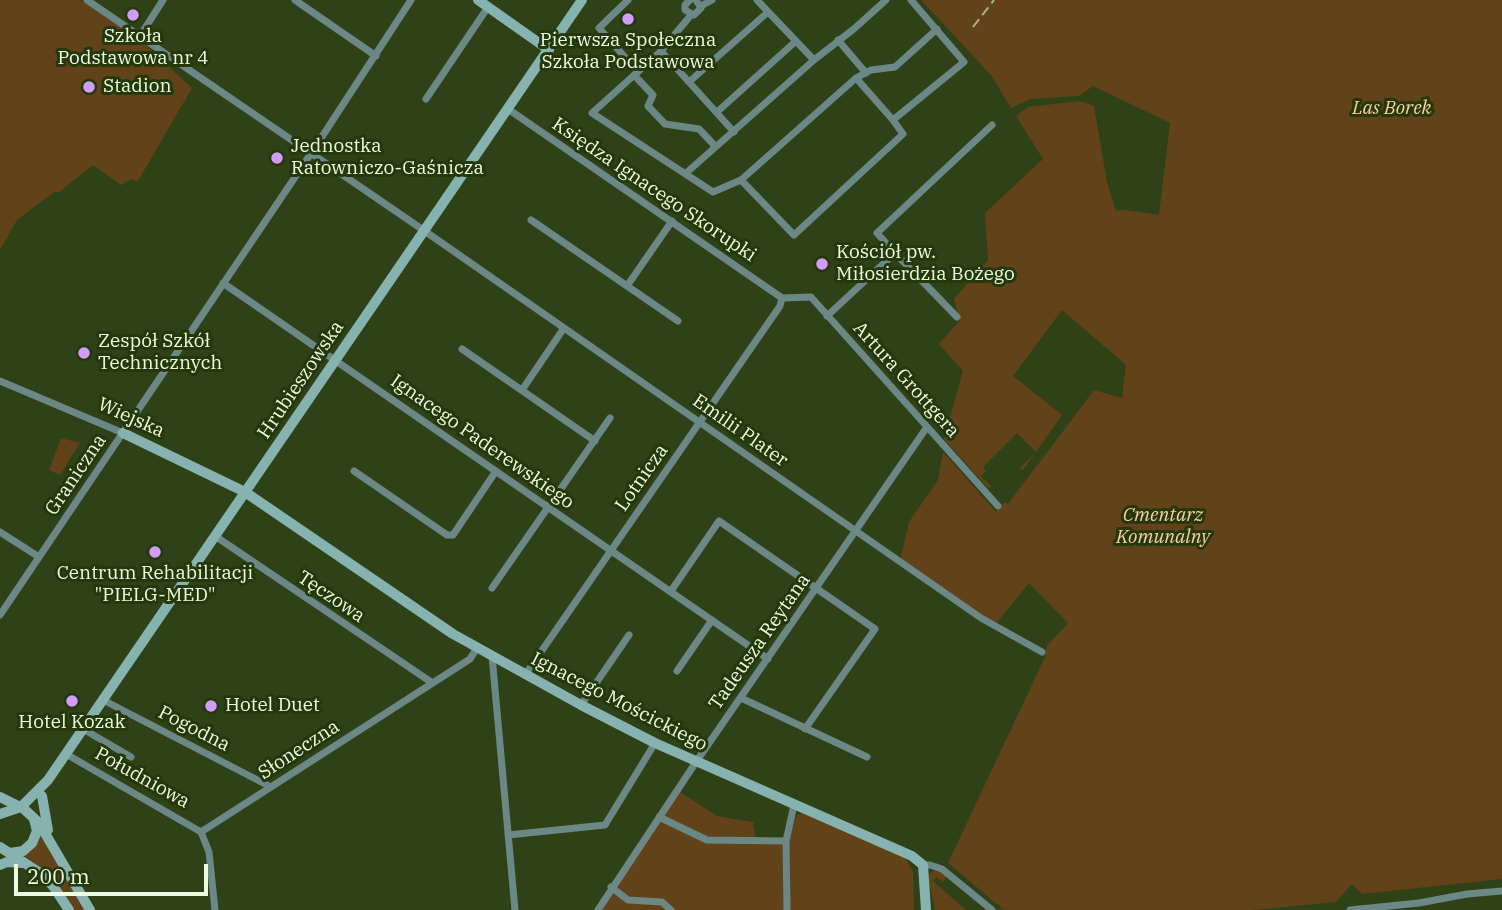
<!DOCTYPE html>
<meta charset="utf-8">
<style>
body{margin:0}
#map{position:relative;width:1502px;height:910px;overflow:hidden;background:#2f4217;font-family:"IBM Plex Serif",serif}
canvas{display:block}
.scale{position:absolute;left:14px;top:864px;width:194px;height:32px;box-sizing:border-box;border:4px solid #edfae1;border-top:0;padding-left:9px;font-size:21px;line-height:24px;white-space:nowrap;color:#edfae1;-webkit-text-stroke:5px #25380c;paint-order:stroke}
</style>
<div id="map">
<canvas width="1502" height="910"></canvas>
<div class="scale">200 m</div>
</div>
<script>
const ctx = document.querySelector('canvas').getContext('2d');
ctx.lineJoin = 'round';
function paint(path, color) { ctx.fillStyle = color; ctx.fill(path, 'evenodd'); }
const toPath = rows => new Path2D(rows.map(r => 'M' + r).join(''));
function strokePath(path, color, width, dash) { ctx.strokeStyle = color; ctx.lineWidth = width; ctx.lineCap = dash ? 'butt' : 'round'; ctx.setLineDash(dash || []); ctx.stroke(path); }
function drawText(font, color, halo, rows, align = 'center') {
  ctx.font = font + ' "IBM Plex Serif",serif'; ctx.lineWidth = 6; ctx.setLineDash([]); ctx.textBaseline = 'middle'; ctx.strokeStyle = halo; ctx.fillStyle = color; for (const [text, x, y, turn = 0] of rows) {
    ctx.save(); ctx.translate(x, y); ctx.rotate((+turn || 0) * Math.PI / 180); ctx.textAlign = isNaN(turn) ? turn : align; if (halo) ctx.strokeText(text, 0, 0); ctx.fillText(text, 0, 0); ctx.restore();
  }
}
const green = toPath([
 [0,0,80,0,139,39,192,88,138,181,131,179,121,185,93,165,59,192,54,192,17,220,0,250],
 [921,0,1502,0,1502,879,1362,894,1352,884,1336,902,1253,910,1004,910,948,863,1045,657,1047,646,1068,623,1029,583,994,626,900,561,909,522,938,480,943,452,996,512,1005,502,1008,504,1094,390,1122,398,1126,365,1062,310,1013,376,1062,415,1023,470,1020,468,1036,452,1017,433,983,467,986,471,981,476,992,487,988,488,944,439,963,371,939,344,960,320,954,299,988,260,985,213,1043,159,1016,116,1028,107,1079,101,1094,106,1107,182,1116,211,1125,210,1159,215,1170,123,1093,86,1079,96,1031,99,1011,108,991,75],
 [61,438,80,443,60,475,49,470],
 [677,790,717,816,753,822,756,841,786,841,797,815,802,813,905,857,913,872,914,910,598,910],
 [40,831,85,910,74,910,56,882,42,868,22,854],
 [935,870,947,876,943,882,936,877,933,881,966,910,935,910,928,879,930,873]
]);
const street = toPath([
 [87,0,416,225,981,618,1042,652],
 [295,0,376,56],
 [628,0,599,28,638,72],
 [690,0,685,5,685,10,694,15,701,8,696,0],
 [757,0,814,60],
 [701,6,712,0],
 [691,15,661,51,592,113,713,192,741,180],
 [140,36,163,0],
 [838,40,866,73],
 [661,51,734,132],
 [634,75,653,95,648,106,665,124,699,129,715,146],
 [856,78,893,120,903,134,794,235,741,180,856,78,871,70,895,67,937,29],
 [689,82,768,12],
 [426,99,488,7],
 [508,109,782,298],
 [717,112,796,41],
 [893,120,964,62,911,0],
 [685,174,814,60,855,28,886,0],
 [531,220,678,321],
 [895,253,957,317],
 [223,283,768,659],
 [627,286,672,221],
 [782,298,811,297,998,506],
 [827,316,895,253,877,233,992,125],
 [462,349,595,441],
 [0,381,123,433],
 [522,390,564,328],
 [354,471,447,535,453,535,496,471],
 [0,532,39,557],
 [215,536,431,682],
 [492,588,610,418],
 [671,591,719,521,875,629,805,729],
 [0,615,314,149,411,0],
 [492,656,515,910],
 [677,671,712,620],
 [525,675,780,306,782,298],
 [741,698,867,757],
 [103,700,271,787],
 [581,705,629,635],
 [83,729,131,757],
 [66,754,201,832],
 [659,817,707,840,786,841],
 [508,835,605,825,655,743],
 [923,865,930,865,942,869,992,910],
 [611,887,628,900,662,902,671,910],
 [215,910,209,852,201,832,470,659,477,648],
 [598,910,696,762,927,427],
 [787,910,786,841,794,805],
 [1350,910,1419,903,1467,894,1502,891]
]);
const secondary = toPath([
 [478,0,549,50],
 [123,433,245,492,453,634,581,705,655,743,912,856,923,865,926,910],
 [42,796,48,830],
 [0,797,24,809,39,823,90,910],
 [21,807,48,780,582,0],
 [0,814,21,807],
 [0,847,40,873,53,886,69,910],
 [10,853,23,851,32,843,37,831,34,819],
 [0,865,7,862,23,863]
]);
const rail = toPath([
 [973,27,994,0]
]);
const markers = [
 [133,15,7,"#d39cfc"],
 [628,19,7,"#d39cfc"],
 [89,87,7,"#d39cfc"],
 [277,158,7,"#d39cfc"],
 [822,264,7,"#d39cfc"],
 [84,353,7,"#d39cfc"],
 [155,552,7,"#d39cfc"],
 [72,701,7,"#d39cfc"],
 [211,706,7,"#d39cfc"]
];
const poiNames = [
 ["Szkoła",133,37,"center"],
 ["Podstawowa nr 4",133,59,"center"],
 ["Pierwsza Społeczna",628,41,"center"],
 ["Szkoła Podstawowa",628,63,"center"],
 ["Stadion",103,87],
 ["Jednostka",291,147],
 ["Ratowniczo-Gaśnicza",291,169],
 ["Kościół pw.",836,253],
 ["Miłosierdzia Bożego",836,275],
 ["Zespół Szkół",98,342],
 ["Technicznych",98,364],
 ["Centrum Rehabilitacji",155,574,"center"],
 ["\"PIELG-MED\"",155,596,"center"],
 ["Hotel Duet",225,706],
 ["Hotel Kozak",72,723,"center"]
];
const parkNames = [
 ["Las Borek",1392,109],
 ["Cmentarz",1163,516],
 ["Komunalny",1163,538]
];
const streetNames = [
 ["Księdza Ignacego Skorupki",654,190,34],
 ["Hrubieszowska",301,380,-56],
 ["Artura Grottgera",906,380,48],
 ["Wiejska",131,418,24],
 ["Emilii Plater",740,431,35],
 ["Ignacego Paderewskiego",482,442,35],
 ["Graniczna",76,475,-56],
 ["Lotnicza",642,478,-55],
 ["Tęczowa",331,597,34],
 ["Tadeusza Reytana",760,642,-55],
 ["Ignacego Mościckiego",619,702,27],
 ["Pogodna",194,729,27],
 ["Słoneczna",299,750,-33],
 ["Południowa",142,778,29]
];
paint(green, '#624218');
strokePath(street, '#6c8886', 7);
strokePath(secondary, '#86b3af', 10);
strokePath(rail, '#a6b595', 2, [10, 5]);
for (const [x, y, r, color] of markers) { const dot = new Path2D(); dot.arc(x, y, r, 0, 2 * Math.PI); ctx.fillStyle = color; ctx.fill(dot); strokePath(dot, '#25380c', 2.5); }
drawText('19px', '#edfae1', '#25380c', poiNames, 'left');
drawText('italic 19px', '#fad0a1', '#25380c', parkNames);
drawText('19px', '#edfae1', '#25380c', streetNames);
</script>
